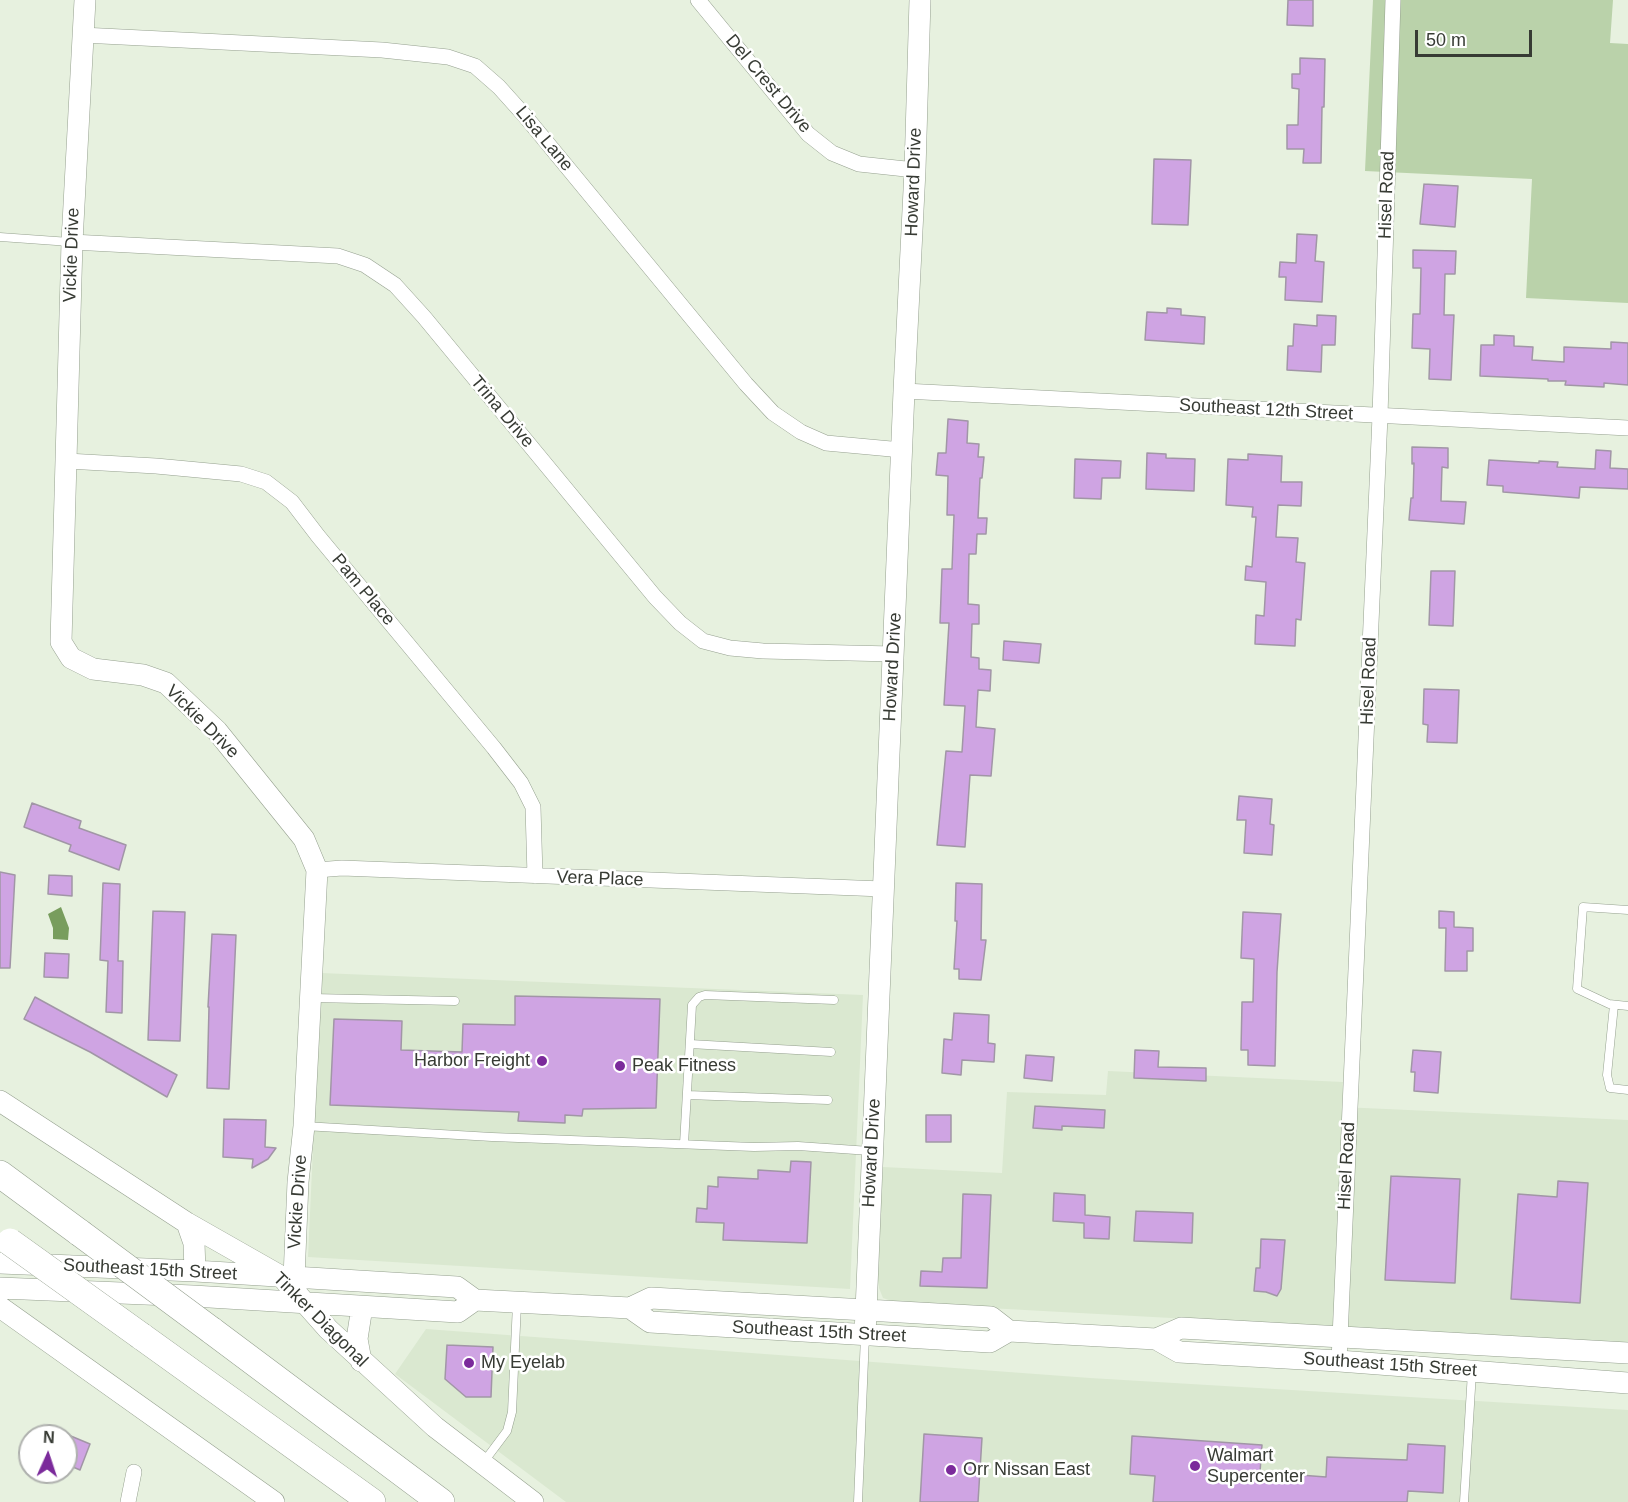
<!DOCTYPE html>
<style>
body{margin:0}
#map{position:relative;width:1628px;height:1502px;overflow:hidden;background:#e7f1df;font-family:Arial,sans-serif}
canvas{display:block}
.north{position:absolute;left:18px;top:1424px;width:60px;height:60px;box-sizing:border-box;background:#fff;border:2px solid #afb1ae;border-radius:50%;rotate:3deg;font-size:16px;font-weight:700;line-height:24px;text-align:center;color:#373b34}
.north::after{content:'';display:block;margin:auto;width:21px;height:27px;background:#7b2a9b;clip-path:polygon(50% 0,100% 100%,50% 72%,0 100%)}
.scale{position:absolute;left:1415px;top:30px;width:117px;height:27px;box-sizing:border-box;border:3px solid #373b34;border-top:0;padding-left:8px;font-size:18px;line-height:21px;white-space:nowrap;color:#373b34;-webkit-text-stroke:4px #fff;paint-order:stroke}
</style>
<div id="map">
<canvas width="1628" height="1502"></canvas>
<div class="north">N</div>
<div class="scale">50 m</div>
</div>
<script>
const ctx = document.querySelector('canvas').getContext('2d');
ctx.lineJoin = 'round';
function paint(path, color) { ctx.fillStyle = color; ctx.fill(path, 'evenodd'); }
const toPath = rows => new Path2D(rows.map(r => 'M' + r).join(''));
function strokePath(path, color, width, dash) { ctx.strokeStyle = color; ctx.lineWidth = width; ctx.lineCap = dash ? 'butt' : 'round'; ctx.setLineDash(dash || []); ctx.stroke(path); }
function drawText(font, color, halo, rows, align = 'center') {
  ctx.font = font + ' Arial,sans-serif'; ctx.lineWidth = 5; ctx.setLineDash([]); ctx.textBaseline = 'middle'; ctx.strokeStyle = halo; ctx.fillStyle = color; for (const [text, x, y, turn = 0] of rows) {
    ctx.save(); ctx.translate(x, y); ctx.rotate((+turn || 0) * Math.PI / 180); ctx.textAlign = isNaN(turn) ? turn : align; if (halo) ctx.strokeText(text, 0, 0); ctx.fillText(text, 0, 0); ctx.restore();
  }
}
const built = toPath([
 [321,973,863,995,850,1289,308,1257],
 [1108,1071,1343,1082,1342,1107,1628,1120,1628,1343,897,1303,883,1298,879,1288,877,1272,883,1167,1002,1173,1007,1092,1106,1095],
 [426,1329,1090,1378,1628,1410,1628,1502,566,1502,395,1374]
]);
const green = toPath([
 [1373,0,1613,0,1610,43,1628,44,1628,303,1526,298,1532,179,1365,171]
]);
const water = toPath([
 [61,907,69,928,68,940,53,939,53,928,48,914]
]);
const building = toPath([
 [1288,0,1313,0,1313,26,1287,25,1288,0],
 [1300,58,1325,59,1324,107,1322,107,1321,163,1303,163,1304,149,1287,149,1287,125,1298,125,1299,89,1292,88,1292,74,1300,74,1300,58],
 [1154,159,1191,160,1188,225,1152,224,1154,159],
 [1424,184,1458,186,1455,227,1420,224,1424,184],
 [1297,234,1317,235,1315,261,1324,262,1322,302,1285,300,1286,277,1279,277,1280,262,1296,263,1297,234],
 [1413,250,1456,251,1455,274,1445,274,1444,315,1454,315,1451,380,1429,379,1430,349,1412,348,1413,314,1420,314,1421,268,1413,268,1413,250],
 [1167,308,1181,309,1181,315,1205,317,1204,344,1145,340,1147,312,1167,313,1167,308],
 [1317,315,1336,316,1335,345,1322,345,1321,372,1287,370,1288,346,1293,346,1294,324,1317,326,1317,315],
 [1494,335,1514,336,1514,346,1533,347,1532,360,1564,362,1564,347,1611,349,1611,342,1628,343,1628,385,1604,383,1604,387,1565,385,1566,381,1548,381,1548,379,1480,376,1481,345,1494,345,1494,335],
 [948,419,968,421,967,443,979,444,978,457,984,457,982,478,980,478,978,518,987,518,986,534,977,534,976,554,969,554,968,604,979,605,979,624,972,624,971,657,979,658,979,669,991,670,990,691,978,690,976,727,995,729,991,776,970,775,965,847,937,845,946,751,962,752,965,706,944,705,949,623,940,623,942,569,952,569,954,515,947,515,948,476,936,475,938,453,946,453,948,419],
 [1412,447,1448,448,1448,468,1442,467,1441,501,1466,502,1464,524,1409,520,1411,498,1413,498,1414,463,1412,464,1412,447],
 [1596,450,1611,451,1610,468,1628,469,1628,489,1580,487,1579,498,1503,492,1503,486,1487,485,1489,460,1539,463,1539,461,1558,462,1557,467,1595,469,1596,450],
 [1147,453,1166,454,1166,458,1195,459,1194,491,1146,489,1147,453],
 [1248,454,1282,456,1281,482,1302,482,1301,506,1278,505,1276,537,1298,538,1296,562,1305,563,1301,620,1296,619,1295,646,1255,644,1256,615,1264,616,1266,582,1245,580,1246,566,1252,567,1256,517,1252,517,1253,507,1226,505,1228,459,1248,460,1248,454],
 [1075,459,1121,461,1120,478,1102,478,1101,499,1074,498,1075,459],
 [1431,571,1455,571,1453,626,1429,625,1431,571],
 [1004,641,1041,644,1039,663,1003,660,1004,641],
 [1424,689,1459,690,1457,743,1427,742,1428,725,1423,724,1424,689],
 [1239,796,1272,799,1270,824,1274,825,1272,855,1244,853,1246,820,1237,820,1239,796],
 [32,803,81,821,79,828,126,845,119,870,69,851,71,845,24,827,32,803],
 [0,872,15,875,10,968,0,968,0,872],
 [49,875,72,876,72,896,48,894,49,875],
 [103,883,120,884,118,961,123,961,122,1013,106,1012,108,961,100,960,103,883],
 [956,883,982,884,981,940,986,940,981,980,959,979,959,969,954,969,957,921,955,921,956,883],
 [153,911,185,912,180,1041,148,1040,153,911],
 [1439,911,1454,912,1454,927,1473,928,1473,951,1467,951,1467,971,1445,971,1446,928,1439,928,1439,911],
 [1243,912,1281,914,1277,972,1275,1066,1248,1065,1248,1050,1241,1050,1242,1002,1253,1002,1254,959,1241,958,1243,912],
 [212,934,236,935,229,1089,207,1088,209,1007,208,1007,212,934],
 [45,953,69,954,68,978,44,977,45,953],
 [515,996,660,999,656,1108,583,1109,582,1116,565,1115,565,1123,518,1121,519,1112,330,1105,334,1019,402,1021,401,1050,462,1052,463,1024,515,1025,515,996],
 [35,997,177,1075,167,1097,90,1052,24,1019,35,997],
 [954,1013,989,1015,988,1043,995,1044,994,1062,962,1060,961,1075,942,1073,944,1039,952,1040,954,1013],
 [1135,1050,1159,1051,1158,1067,1206,1068,1206,1081,1134,1078,1135,1050],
 [1413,1050,1441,1052,1438,1093,1414,1091,1415,1072,1411,1072,1413,1050],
 [1026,1055,1054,1057,1052,1081,1024,1078,1026,1055],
 [1035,1106,1105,1110,1104,1128,1062,1126,1062,1130,1033,1128,1035,1106],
 [926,1115,951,1115,951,1142,926,1142,926,1115],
 [224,1119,266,1120,265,1147,276,1148,268,1159,252,1168,253,1159,223,1157,224,1119],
 [791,1161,811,1162,807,1243,723,1240,724,1223,696,1222,697,1208,707,1209,708,1186,718,1187,718,1177,758,1179,758,1170,790,1172,791,1161],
 [1391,1176,1460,1179,1455,1283,1385,1280,1391,1176],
 [1558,1181,1588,1183,1580,1303,1511,1299,1518,1194,1557,1197,1558,1181],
 [1054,1193,1085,1195,1085,1215,1110,1217,1109,1239,1084,1238,1084,1223,1053,1221,1054,1193],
 [963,1194,991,1195,987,1288,920,1286,921,1271,942,1272,943,1258,961,1258,963,1194],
 [1136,1211,1193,1213,1192,1243,1134,1241,1136,1211],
 [1261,1239,1285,1240,1281,1289,1277,1296,1266,1292,1254,1291,1256,1268,1260,1268,1261,1239],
 [447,1345,493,1347,491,1397,466,1397,445,1379,447,1345],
 [66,1434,90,1444,80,1470,66,1464,66,1434],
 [924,1434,982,1438,978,1502,920,1502,924,1434],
 [1132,1436,1262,1445,1260,1472,1326,1477,1327,1457,1407,1460,1408,1444,1445,1446,1443,1493,1408,1491,1407,1502,1153,1502,1155,1476,1130,1474,1132,1436]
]);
const lane = toPath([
 [0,237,70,242],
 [1628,910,1583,907,1577,989,1609,1004,1628,1006],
 [312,998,455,1001],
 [1614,1005,1607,1075,1610,1088,1628,1090],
 [690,1044,831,1052],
 [687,1095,828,1100],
 [304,1126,492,1137,754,1147,798,1146,870,1151],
 [684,1144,692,1005,699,997,705,995,834,1000],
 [483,1463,507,1431,512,1412,517,1304],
 [858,1502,865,1336],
 [1464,1502,1472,1372]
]);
const street = toPath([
 [698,0,808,134,832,153,859,164,915,170],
 [82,35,382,50,448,57,475,66,499,87,525,116,746,384,773,413,801,432,826,443,902,450],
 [72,242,338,256,365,265,395,285,424,317,655,597,680,623,703,641,730,648,763,651,893,654],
 [904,391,1628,428],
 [67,461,156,466,241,474,266,482,292,502,318,536,494,748,521,783,533,807,535,876],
 [317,870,342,868,883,889],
 [1339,1361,1380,416,1393,0],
 [128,1502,134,1472]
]);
const secondary = toPath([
 [85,0,72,242,61,642,71,658,93,669,143,675,166,683,217,731,304,839,317,870,304,1126,298,1182,294,1278],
 [0,1101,187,1223,282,1277,328,1329,435,1427,533,1502],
 [187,1223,194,1243,195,1271],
 [0,1263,195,1271,457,1287,475,1300,630,1308,651,1298,991,1317,1009,1331],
 [0,1288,193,1296,458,1312,475,1300],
 [0,1307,274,1502],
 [630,1308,650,1322,990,1342,1009,1331,1156,1339,1179,1352,1339,1361,1628,1383],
 [865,1335,904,391,915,170,920,0],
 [1156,1339,1181,1328,1628,1353],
 [361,1361,357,1339,362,1307]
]);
const highway = toPath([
 [0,1174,80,1233],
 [211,1330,441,1502],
 [141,1336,372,1502]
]);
const highwayBridge = toPath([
 [80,1233,211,1330],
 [10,1242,141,1336]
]);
const markers = [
 [542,1061,6,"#7b2a9b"],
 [620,1066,6,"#7b2a9b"],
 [469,1363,6,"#7b2a9b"],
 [1195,1466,6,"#7b2a9b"],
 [951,1470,6,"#7b2a9b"]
];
const streetNames = [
 ["Del Crest Drive",768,84,50],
 ["Lisa Lane",544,139,50],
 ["Howard Drive",914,182,-88],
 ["Hisel Road",1387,195,-88],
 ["Vickie Drive",72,255,-88],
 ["Southeast 12th Street",1266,410,3],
 ["Trina Drive",502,412,50],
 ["Pam Place",363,590,50],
 ["Howard Drive",893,667,-87],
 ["Hisel Road",1369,681,-88],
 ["Vickie Drive",202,722,45],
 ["Vera Place",600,879,2],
 ["Howard Drive",872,1153,-87],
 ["Hisel Road",1347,1166,-87],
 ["Vickie Drive",298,1202,-86],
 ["Southeast 15th Street",150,1270,3],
 ["Tinker Diagonal",320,1320,45],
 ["Southeast 15th Street",819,1332,3],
 ["Southeast 15th Street",1390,1365,4]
];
const poiNames = [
 ["Harbor Freight",530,1061,"right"],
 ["Peak Fitness",632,1066],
 ["My Eyelab",481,1363],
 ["Walmart",1207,1456],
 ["Supercenter",1207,1477],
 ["Orr Nissan East",963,1470]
];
paint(built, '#dae8d0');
paint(green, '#bad2aa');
paint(water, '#789d5d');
paint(building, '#cfa4e3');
strokePath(building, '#a196a6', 1.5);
strokePath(lane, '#95a08f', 9);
strokePath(street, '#95a08f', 16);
strokePath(secondary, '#95a08f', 22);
strokePath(highway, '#95a08f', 28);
strokePath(lane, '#fff', 8);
strokePath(street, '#fff', 15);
strokePath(secondary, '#fff', 21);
strokePath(highway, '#fff', 27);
strokePath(highwayBridge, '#95a08f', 28, []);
strokePath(highwayBridge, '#fff', 27);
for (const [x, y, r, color] of markers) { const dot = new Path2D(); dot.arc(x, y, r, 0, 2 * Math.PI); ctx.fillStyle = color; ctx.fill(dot); strokePath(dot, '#fff', 2); }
drawText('18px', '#373b34', '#fff', streetNames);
drawText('18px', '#373b34', '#fff', poiNames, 'left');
</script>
